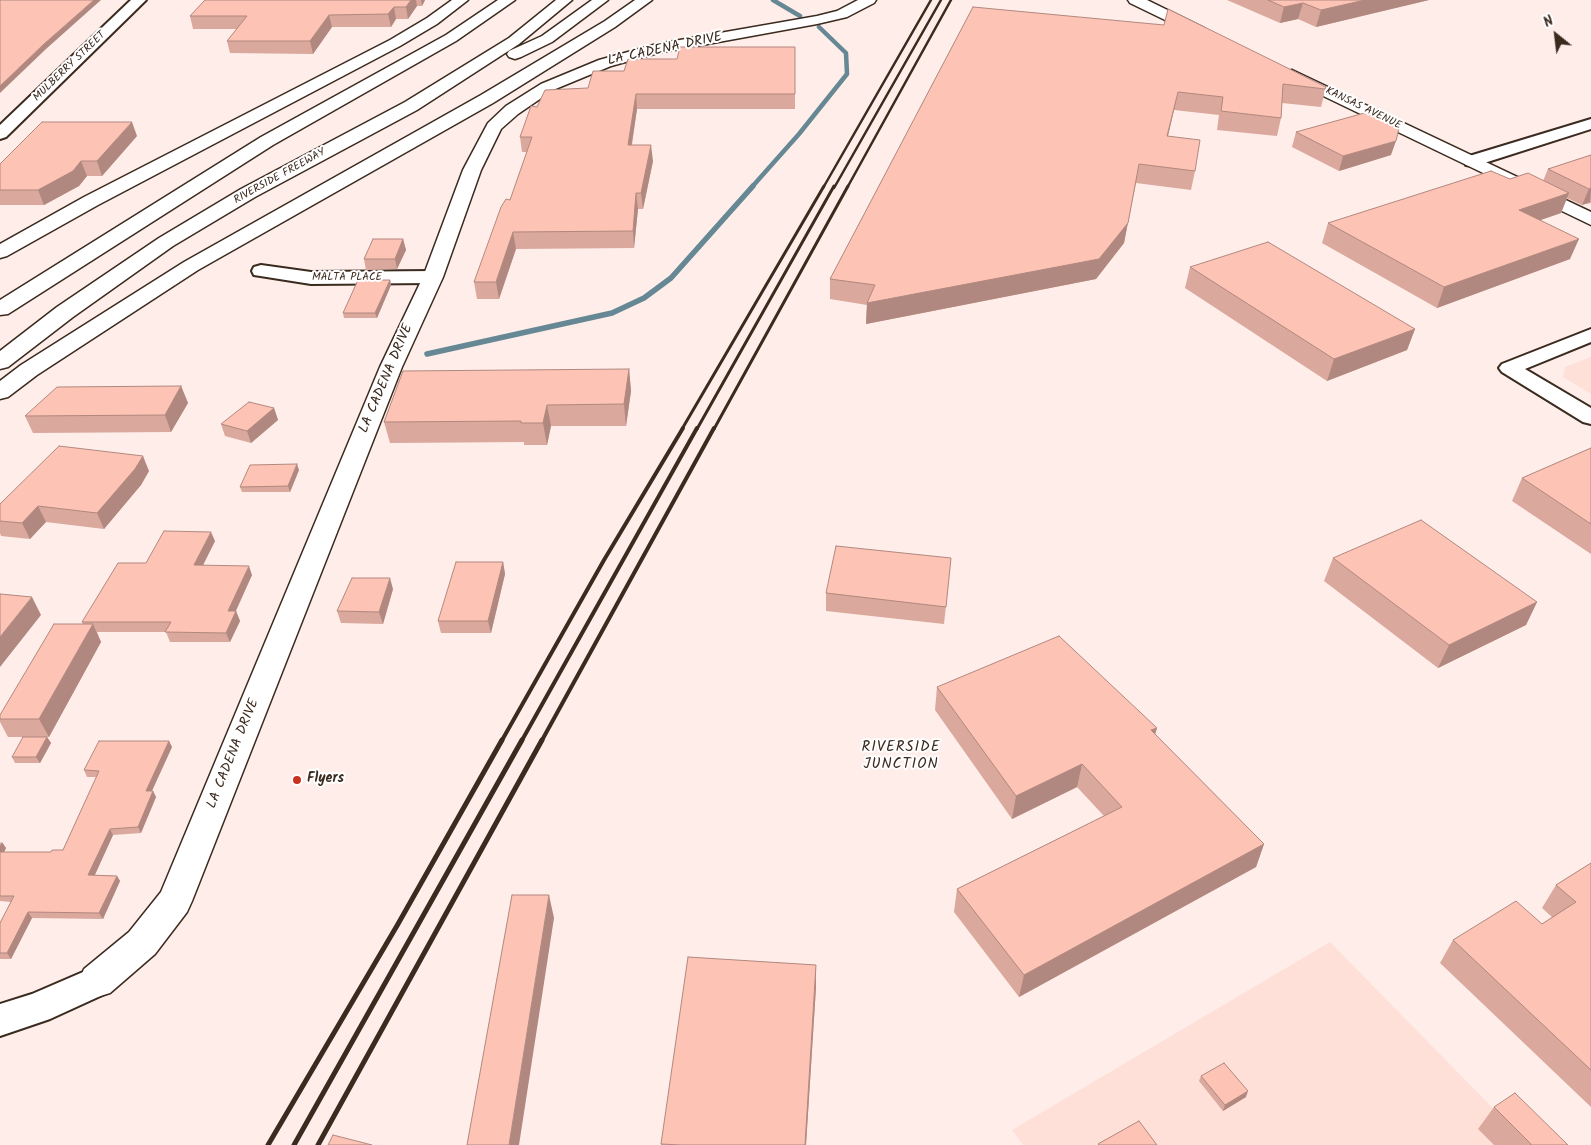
<!DOCTYPE html>
<style>
body{margin:0}
#map{position:relative;width:1591px;height:1145px;overflow:hidden;background:#feede9;font-family:Kalam,sans-serif}
canvas{display:block}
.north{position:absolute;left:1531px;top:10px;width:50px;height:50px;-webkit-text-stroke:4px #fff;paint-order:stroke;rotate:331deg;font-size:14px;font-weight:700;line-height:20px;text-align:center;color:#3b2a1e}
.north::after{content:'';display:block;margin:auto;width:18px;height:22px;background:#3b2a1e;clip-path:polygon(50% 0,100% 100%,50% 72%,0 100%)}
</style>
<div id="map">
<canvas width="1591" height="1145"></canvas>
<div class="north">N</div>
</div>
<script>
const ctx = document.querySelector('canvas').getContext('2d');
ctx.lineJoin = 'round';
function paint(path, color) { ctx.fillStyle = color; ctx.fill(path, 'evenodd'); }
const toPath = rows => new Path2D(rows.map(r => 'M' + r).join(''));
function strokePath(path, color, width, dash) { ctx.strokeStyle = color; ctx.lineWidth = width; ctx.lineCap = dash ? 'butt' : 'round'; ctx.setLineDash(dash || []); ctx.stroke(path); }
function drawText(font, color, halo, rows, align = 'center') {
  ctx.font = font + ' Kalam,sans-serif'; ctx.lineWidth = 4; ctx.setLineDash([]); ctx.textBaseline = 'middle'; ctx.strokeStyle = halo; ctx.fillStyle = color; for (const [text, x, y, turn = 0] of rows) {
    ctx.save(); ctx.translate(x, y); ctx.rotate((+turn || 0) * Math.PI / 180); ctx.textAlign = isNaN(turn) ? turn : align; if (halo) ctx.strokeText(text, 0, 0); ctx.fillText(text, 0, 0); ctx.restore();
  }
}
const built = toPath([
 [1591,357,1591,394,1563,377,1565,367],
 [1330,942,1529,1145,1023,1145,1012,1130]
]);
const streamFar1 = toPath([
 [773,0,800,16],
 [751,188,799,134,847,74,846,53,819,27]
]);
const stream = toPath([
 [427,354,612,313,644,298,671,278,753,186]
]);
const street = toPath([
 [131,0,146,0,6,137,0,139,0,125,131,0],
 [1591,119,1591,129,1478,165,1472,166,1466,165,1464,161,1466,157,1591,119],
 [261,265,311,272,433,271,440,273,442,277,440,281,433,283,311,284,254,275,252,271,254,267,261,265],
 [1591,329,1591,342,1525,369,1591,408,1591,424,1583,422,1502,372,1499,368,1502,364,1591,329],
 [97,966,109,970,114,981,109,992,50,1019,0,1036,0,1004,32,994,97,966]
]);
const secondary = toPath([
 [858,0,876,0,874,3,847,17,817,24,658,53,611,66,553,90,518,114,501,129,481,170,443,277,402,367,192,901,187,912,155,954,110,993,97,997,84,993,79,981,84,969,129,932,161,892,380,367,423,277,463,170,488,123,506,106,541,84,599,60,657,44,817,16,837,11,858,0],
 [1128,0,1147,0,1204,28,1207,31,1204,34,1194,34,1130,3,1128,0],
 [1292,70,1591,212,1591,225,1286,78,1284,75,1286,72,1292,70]
]);
const highway = toPath([
 [452,0,468,0,437,24,400,46,98,205,7,256,0,258,0,244,84,197,390,40,427,18,452,0],
 [498,0,515,0,456,41,273,145,8,314,0,315,0,300,261,137,446,35,498,0],
 [556,0,572,0,519,44,417,110,255,197,173,246,73,317,8,367,0,369,0,351,57,307,159,238,241,189,405,102,509,38,556,0],
 [592,0,608,0,552,42,521,57,515,59,509,57,507,54,509,51,542,36,592,0],
 [635,0,652,0,615,27,493,103,198,270,37,375,8,397,0,399,0,381,21,365,184,262,481,95,605,21,635,0]
]);
const railFar3 = toPath([
 [823,188,931,0],
 [834,188,941,0],
 [847,188,951,0]
]);
const railFar2 = toPath([
 [682,429,824,186],
 [697,429,834,186],
 [714,429,848,186]
]);
const railFar1 = toPath([
 [501,742,604,560,683,428],
 [521,742,697,428],
 [541,742,714,428]
]);
const rail = toPath([
 [268,1145,398,924,502,740],
 [294,1145,522,740],
 [318,1145,542,740]
]);
const wall = toPath([
 [205,0,425,0,422,6,417,6,408,19,396,19,391,27,332,27,313,54,230,53,227,41,237,29,193,29,190,16],
 [1227,0,1429,0,1316,27,1298,19,1280,23],
 [973,7,1326,87,1321,107,1282,103,1281,118,1277,136,1217,130,1219,115,1174,110,1168,137,1195,171,1191,190,1136,183,1124,243,1096,279,866,324,867,305,830,299,830,279],
 [795,47,795,109,637,109,632,145,653,161,643,209,638,209,634,248,516,249,499,299,477,299,474,282,510,200,527,152,522,152,520,137,537,107,588,88,624,71,677,59],
 [1296,132,1391,155,1339,171,1292,147],
 [137,136,102,176,87,176,79,186,44,205,0,205,0,164],
 [1591,155,1591,203,1582,205,1567,198,1561,213,1540,220,1570,259,1437,308,1322,243,1328,223,1543,181,1548,169],
 [403,239,406,250,397,269,366,270,364,259],
 [1190,267,1415,329,1407,350,1327,381,1185,288],
 [390,280,391,285,377,318,344,318,343,313],
 [629,369,631,391,626,426,551,426,547,445,524,445,524,442,390,443,384,422],
 [181,386,188,403,171,432,33,433,25,416],
 [274,408,278,420,251,443,225,436,221,424],
 [1591,448,1591,554,1512,501,1522,478],
 [299,470,290,492,242,492,240,487],
 [149,471,141,485,104,529,46,522,30,539,1,536,0,533,0,504],
 [215,541,203,565,252,575,236,611,240,621,230,642,170,642,166,632,97,632,101,642,49,737,8,737,0,722,0,715,83,624,82,622,146,563],
 [951,558,944,624,826,611,826,593],
 [1333,558,1537,602,1526,625,1438,668,1324,581],
 [503,562,505,574,491,633,441,633,438,621],
 [393,589,383,624,341,623,337,611],
 [937,687,1157,728,1155,734,1264,844,1256,867,1019,997,954,912,957,889,1104,816,1077,787,1012,819,935,710],
 [47,737,51,743,40,763,15,763,12,757],
 [169,741,172,747,152,791,153,791,156,797,141,833,113,835,95,875,117,876,120,881,103,919,32,918,11,959,0,959,0,923,11,902,0,901,0,842,6,848,4,852,51,852,63,850,97,777,87,777,84,770],
 [1591,863,1591,1107,1440,963,1453,940,1542,924,1552,917,1542,908,1556,885],
 [816,965,816,987,806,1145,661,1145,661,1144],
 [1201,1076,1246,1097,1223,1111,1199,1081],
 [1494,1107,1568,1145,1494,1145,1478,1129]
]);
const shadedWall = toPath([
 [94,0,101,0,46,49,0,93,0,86,44,44],
 [411,0,416,0,417,6,408,19,406,7],
 [421,0,425,0,422,6],
 [1365,0,1429,0,1316,27,1321,10],
 [1303,3,1298,19,1280,23,1284,7],
 [394,7,396,19,391,27,388,14],
 [329,15,332,27,313,54,310,41],
 [1178,92,1174,110,1163,155,1167,136],
 [636,94,637,109,629,161,628,145],
 [132,122,137,136,102,176,97,161],
 [1396,141,1391,155,1339,171,1343,156],
 [651,145,653,161,643,209,641,193],
 [81,161,87,176,79,186,44,205,38,190],
 [1139,164,1124,243,1096,279,866,324,867,303],
 [1591,188,1590,202,1582,205,1589,189],
 [636,193,638,209,634,248,633,231],
 [1569,193,1561,213,1512,230,1519,210],
 [513,232,516,249,499,299,496,282],
 [403,239,406,250,397,269,395,259],
 [1579,239,1570,259,1437,308,1444,287],
 [390,280,391,285,377,318,375,313],
 [1415,329,1407,350,1327,381,1334,359],
 [629,369,631,391,626,426,624,404],
 [181,386,188,403,171,432,165,415],
 [547,405,551,426,547,445,543,423],
 [274,408,278,420,251,443,247,431],
 [143,456,149,471,141,485,104,529,97,513],
 [297,464,299,470,290,492,288,486],
 [38,506,46,522,30,539,22,523],
 [211,532,215,541,198,575,194,565],
 [503,562,505,574,491,633,488,621],
 [249,566,252,575,231,621,228,611],
 [390,578,393,589,383,624,379,612],
 [32,597,41,615,0,667,0,637],
 [1537,602,1526,625,1438,668,1449,645],
 [236,611,240,621,230,642,226,633],
 [93,624,101,642,49,737,39,719],
 [1157,728,1150,751,1151,730],
 [47,737,51,743,40,763,36,757],
 [169,741,172,747,149,797,146,791],
 [1082,764,1077,787,1012,819,1016,796],
 [153,791,156,797,141,833,138,827],
 [110,829,113,835,92,881,88,875],
 [2,842,6,848,1,858,0,857,0,846],
 [1264,844,1256,867,1019,997,1024,975],
 [117,876,120,881,103,919,99,913],
 [549,895,554,918,519,1145,509,1145],
 [28,912,32,918,11,959,7,953],
 [816,965,816,987,806,1145,805,1145],
 [1248,1091,1246,1097,1223,1111,1225,1105]
]);
const building = toPath([
 [0,0,94,0,44,44,0,86,0,0],
 [205,0,411,0,406,7,394,7,388,14,329,15,310,41,227,41,247,16,190,16,205,0],
 [1268,0,1365,0,1321,10,1303,3,1284,7,1268,0],
 [973,7,1164,25,1168,9,1326,87,1325,89,1283,84,1281,118,1221,111,1223,97,1178,92,1167,136,1200,140,1195,171,1139,164,1128,223,1099,259,867,303,875,285,830,279,973,7],
 [680,47,795,47,795,94,636,94,628,145,651,145,641,193,636,193,633,231,513,232,496,282,474,282,501,207,506,199,510,200,532,137,520,137,531,106,537,107,545,90,588,88,593,71,624,71,628,59,677,59,680,47],
 [1368,112,1399,128,1396,141,1343,156,1296,132,1368,112],
 [42,122,132,122,97,161,81,161,73,171,38,190,0,190,0,164,42,122],
 [1591,155,1591,188,1589,189,1548,169,1591,155],
 [1491,171,1510,179,1528,173,1569,193,1519,210,1579,239,1444,287,1328,223,1491,171],
 [373,239,403,239,395,259,364,259,373,239],
 [1268,242,1415,329,1334,359,1190,267,1268,242],
 [358,280,390,280,375,313,343,313,358,280],
 [629,369,624,404,547,405,543,423,521,423,521,421,384,422,403,371,629,369],
 [181,386,165,415,25,416,57,387,181,386],
 [249,402,274,408,247,431,221,424,249,402],
 [59,446,143,456,135,469,97,513,38,506,22,523,0,521,0,504,59,446],
 [1591,448,1591,524,1522,478,1591,448],
 [297,464,288,486,240,487,250,465,297,464],
 [1421,520,1537,602,1449,645,1333,558,1421,520],
 [164,531,211,532,194,565,249,566,228,611,236,611,226,633,165,632,171,622,82,622,118,563,146,563,164,531],
 [836,546,951,558,946,607,826,593,836,546],
 [456,562,503,562,488,621,438,621,456,562],
 [352,578,390,578,379,612,337,611,352,578],
 [0,594,32,597,0,637,0,594],
 [54,624,93,624,39,719,0,719,0,715,54,624],
 [1059,636,1157,728,1151,730,1264,844,1024,975,957,889,1122,807,1082,764,1016,796,937,687,1059,636],
 [23,737,47,737,36,757,12,757,23,737],
 [99,741,169,741,146,791,153,791,138,827,110,829,88,875,117,876,99,913,28,912,7,953,0,953,0,923,14,896,0,896,0,852,51,852,52,850,63,850,99,771,84,770,99,741],
 [1591,863,1591,1070,1453,940,1516,901,1542,924,1576,902,1556,885,1591,863],
 [512,895,549,895,509,1145,467,1145,512,895],
 [688,957,816,965,805,1145,681,1145,661,1144,688,957],
 [1224,1063,1248,1091,1225,1105,1201,1076,1224,1063],
 [1515,1093,1568,1145,1530,1145,1531,1144,1494,1107,1515,1093],
 [1139,1121,1157,1145,1099,1145,1098,1144,1139,1121],
 [333,1135,372,1145,328,1145,333,1135]
]);
const markers = [
 [297,780,5,"#c8321e"]
];
const farStreetnames = [
 ["MULBERRY STREET",70,67,-44],
 ["KANSAS AVENUE",1363,109,26],
 ["RIVERSIDE FREEWAY",280,177,-29],
 ["MALTA PLACE",347,278]
];
const streetNames = [
 ["LA CADENA DRIVE",665,50,-12],
 ["LA CADENA DRIVE",387,379,-67],
 ["LA CADENA DRIVE",234,754,-68]
];
const poiNames = [
 ["Flyers",307,780]
];
const neighbourhoodNames = [
 ["RIVERSIDE",901,748],
 ["JUNCTION",901,765]
];
paint(built, '#fee0d9');
strokePath(streamFar1, '#668894', 4.5);
strokePath(stream, '#668894', 5.5);
strokePath(street, '#3b2a1e', 4);
strokePath(secondary, '#3b2a1e', 3);
strokePath(highway, '#3b2a1e', 3);
paint(street, '#fff');
paint(secondary, '#fff');
paint(highway, '#fff');
strokePath(railFar3, '#3b2a1e', 2.5);
strokePath(railFar2, '#3b2a1e', 3);
strokePath(railFar1, '#3b2a1e', 4);
strokePath(rail, '#3b2a1e', 5);
paint(wall, '#daa89c');
paint(shadedWall, '#b1887f');
paint(building, '#fdc3b5');
strokePath(building, '#b1887f', 1);
for (const [x, y, r, color] of markers) { const dot = new Path2D(); dot.arc(x, y, r, 0, 2 * Math.PI); ctx.fillStyle = color; ctx.fill(dot); strokePath(dot, '#fff', 2); }
drawText('11px', '#3b2a1e', '#fff', farStreetnames);
drawText('14px', '#3b2a1e', '#fff', streetNames);
drawText('bold 14px', '#3b2a1e', '#fff', poiNames, 'left');
ctx.letterSpacing = '1px';
drawText('15px', '#3b2a1e', '#fff', neighbourhoodNames);
ctx.letterSpacing = '0px';
</script>
